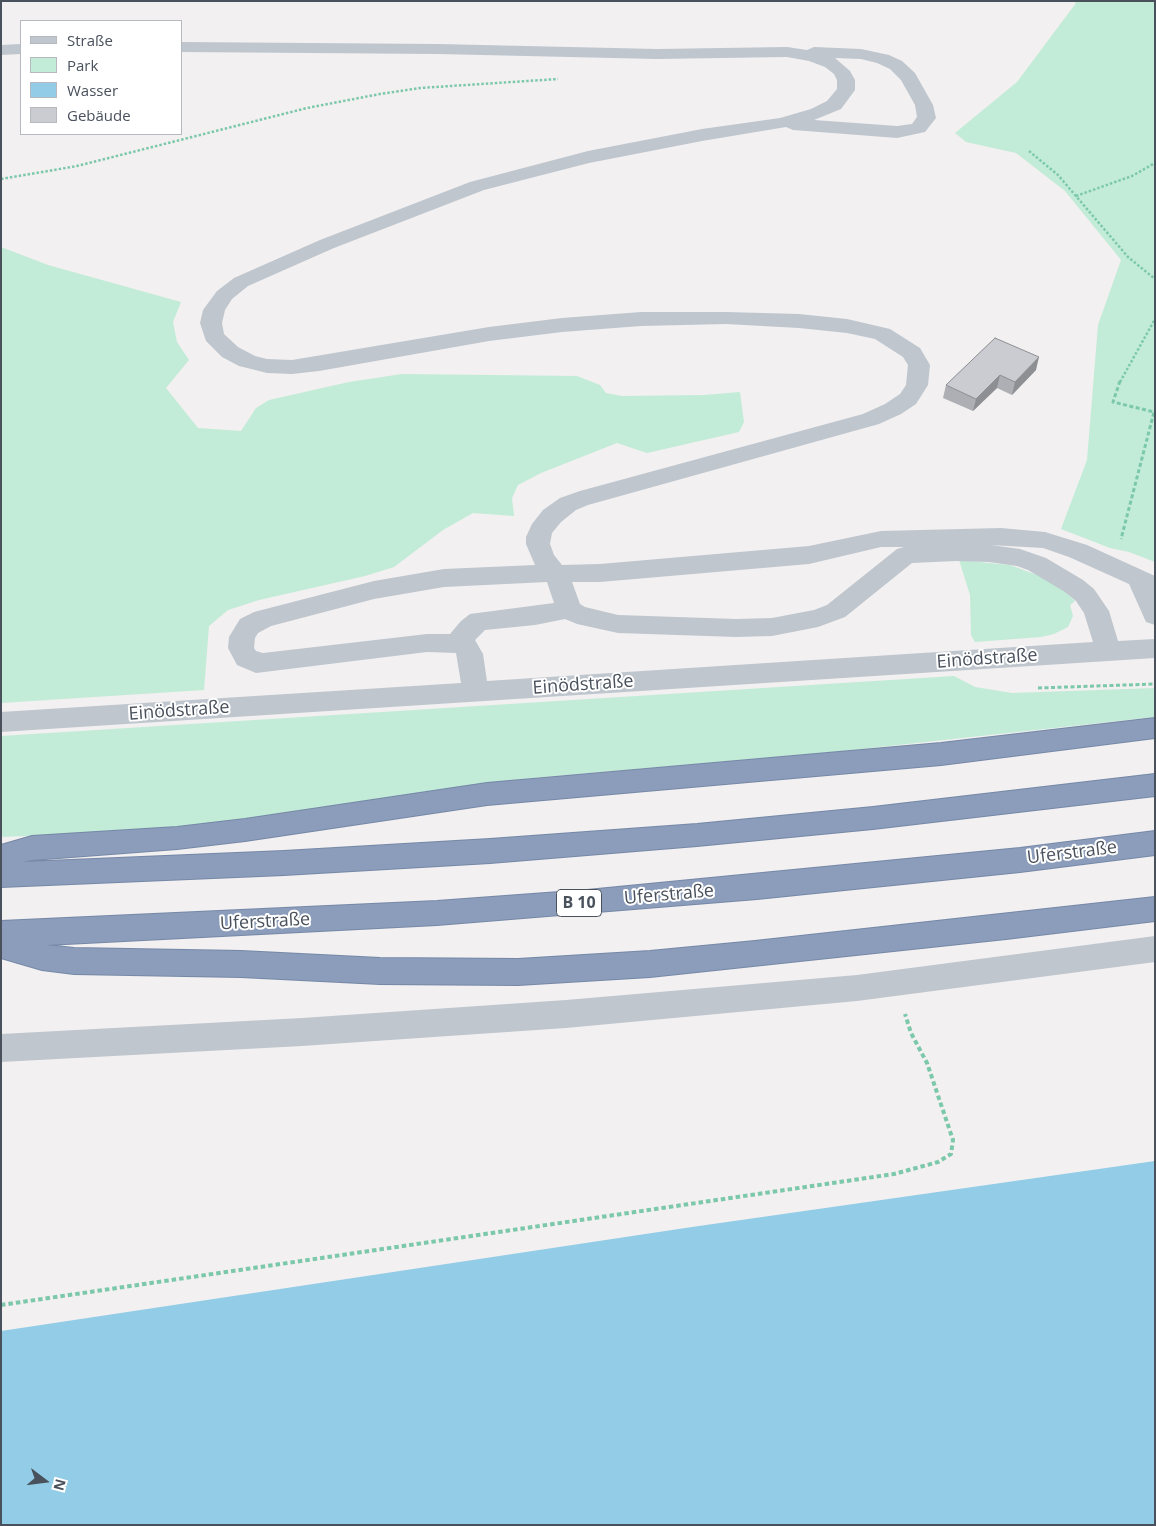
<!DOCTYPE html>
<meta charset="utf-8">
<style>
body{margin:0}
#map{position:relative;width:1156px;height:1526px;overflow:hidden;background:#f2f0f0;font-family:"Open Sans",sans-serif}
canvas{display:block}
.frame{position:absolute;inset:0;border:2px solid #49515c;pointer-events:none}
.legend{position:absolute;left:20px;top:20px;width:162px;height:115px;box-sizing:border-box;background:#fff;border:1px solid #b6b9be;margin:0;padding:6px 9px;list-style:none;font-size:15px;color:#49515c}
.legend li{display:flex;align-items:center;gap:10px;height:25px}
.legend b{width:25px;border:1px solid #b6b9be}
.north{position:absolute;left:20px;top:1456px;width:50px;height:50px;-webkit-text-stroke:4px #fff;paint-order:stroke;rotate:105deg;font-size:14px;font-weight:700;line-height:20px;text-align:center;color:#49515c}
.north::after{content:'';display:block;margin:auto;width:18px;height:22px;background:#49515c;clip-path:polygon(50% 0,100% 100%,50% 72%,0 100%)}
</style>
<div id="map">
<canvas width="1156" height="1526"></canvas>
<div class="frame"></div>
<ul class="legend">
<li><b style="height:6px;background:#bfc6ce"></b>Straße</li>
<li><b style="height:14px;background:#c2ecd7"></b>Park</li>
<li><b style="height:14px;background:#92cce6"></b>Wasser</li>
<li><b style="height:14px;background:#caccd2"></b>Gebäude</li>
</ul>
<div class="north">N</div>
</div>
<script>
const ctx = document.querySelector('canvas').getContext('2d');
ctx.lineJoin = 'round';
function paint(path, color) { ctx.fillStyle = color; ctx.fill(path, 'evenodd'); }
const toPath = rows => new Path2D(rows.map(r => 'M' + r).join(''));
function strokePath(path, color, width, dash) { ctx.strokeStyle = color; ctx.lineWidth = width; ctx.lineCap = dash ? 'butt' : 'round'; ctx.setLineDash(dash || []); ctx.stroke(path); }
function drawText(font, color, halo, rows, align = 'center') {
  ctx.font = font + ' "Open Sans",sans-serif'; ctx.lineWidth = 4; ctx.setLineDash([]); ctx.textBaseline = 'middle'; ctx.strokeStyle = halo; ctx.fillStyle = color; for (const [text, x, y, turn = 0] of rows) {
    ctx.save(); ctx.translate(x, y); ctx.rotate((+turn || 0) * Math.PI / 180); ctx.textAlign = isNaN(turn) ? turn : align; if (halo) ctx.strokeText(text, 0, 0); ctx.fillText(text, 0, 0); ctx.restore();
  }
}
const green = toPath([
 [1072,1,1155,1,1155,562,1129,552,1110,548,1061,529,1087,460,1098,325,1121,260,1065,191,1016,153,966,142,955,133,1017,82,1076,3],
 [1,247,48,265,181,302,173,322,177,342,189,360,166,388,198,428,241,431,256,408,269,400,349,382,402,374,577,376,600,385,606,393,622,396,704,395,740,392,744,422,739,432,647,453,617,443,541,473,518,485,512,498,514,516,473,513,443,530,394,567,365,576,259,600,228,610,209,626,204,690,1,703],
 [959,560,1010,565,1037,575,1064,590,1075,601,1070,605,1073,616,1068,627,1054,634,1041,637,975,642,971,635,970,595],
 [954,676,975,687,1012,693,1155,688,1155,717,834,752,532,778,437,790,277,815,189,827,101,833,1,837,1,736]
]);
const water = toPath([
 [1155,1161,1155,1525,1,1525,1,1331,692,1227]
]);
const pathFar2 = toPath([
 [1029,151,1058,175,1128,257,1155,279],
 [1,179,77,166,307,108,380,94,420,88,558,79],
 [1076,196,1132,176,1155,163],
 [1120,382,1155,319]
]);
const pathFar1 = toPath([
 [1120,381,1113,402,1154,412,1121,539],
 [1038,688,1155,684]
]);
const path = toPath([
 [1,1305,894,1174,938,1162,951,1154,953,1140,927,1063,911,1033,905,1014]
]);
const minor = toPath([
 [181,42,438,44,657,49,787,47,807,50,814,47,861,49,889,55,902,61,915,73,933,105,936,118,925,132,897,138,793,130,786,127,702,141,589,163,484,190,334,248,248,286,232,299,225,310,222,323,224,334,238,347,255,356,267,359,292,360,489,327,562,318,641,312,726,312,799,314,847,319,890,329,920,348,930,365,928,385,916,404,901,414,879,424,588,505,576,510,561,522,552,533,550,544,554,555,562,565,600,564,809,546,881,531,1001,528,1045,532,1087,545,1155,576,1155,625,1146,622,1129,584,1069,557,1043,548,991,545,1020,549,1046,558,1083,580,1094,589,1109,611,1118,641,1155,639,1155,658,1,732,1,712,461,683,456,653,427,652,256,673,237,665,228,648,229,637,240,619,254,612,374,581,444,569,535,565,526,544,526,537,532,524,543,510,560,498,580,491,863,414,885,404,900,394,906,385,908,365,903,357,875,339,847,333,799,328,726,324,641,326,562,332,489,341,319,371,292,374,267,373,239,366,222,357,206,341,200,323,203,310,217,291,234,278,320,240,470,182,588,151,702,129,780,118,811,109,827,101,837,89,837,80,834,74,825,67,809,61,787,57,657,59,438,54,181,52,181,42],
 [835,58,861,59,877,63,890,69,901,80,915,105,917,117,912,124,897,126,814,120,841,109,855,90,855,80,850,71,835,58],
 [881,547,904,547,897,549,827,605,814,610,772,618,736,619,618,615,585,607,580,604,572,582,600,582,809,564,881,547],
 [956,561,989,562,1017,566,1028,570,1065,592,1076,601,1084,613,1093,642,487,681,483,654,475,640,485,630,535,625,565,619,577,624,618,633,736,637,772,636,818,627,845,617,912,563,956,561],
 [547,582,554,603,470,614,461,621,450,634,427,634,263,653,256,651,254,648,255,638,258,633,271,626,374,599,444,587,547,582],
 [21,44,21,54,1,55,1,45,21,44],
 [1155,936,1155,962,857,1001,566,1028,302,1046,1,1062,1,1034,302,1018,566,1000,857,975,1155,936]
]);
const highway = toPath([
 [1155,718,1155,738,941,765,487,805,245,841,177,849,32,860,23,862,284,851,490,839,697,824,873,807,1155,774,1155,796,873,829,697,846,490,863,284,875,1,887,1,845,32,836,177,827,245,819,487,783,941,743,1155,718],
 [1155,831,1155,855,1020,872,757,899,437,925,46,945,74,948,241,951,380,958,518,959,650,951,755,941,1155,897,1155,921,1006,939,650,977,518,985,380,984,241,977,74,974,42,970,1,958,1,921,437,901,587,890,1020,848,1155,831]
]);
const wall = toPath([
 [995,338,1036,370,1012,395,997,388,973,411,943,398,946,385]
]);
const shadedWall = toPath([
 [1039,357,1036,370,1012,395,1015,382],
 [1000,375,997,388,973,411,976,399]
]);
const building = toPath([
 [995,338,1039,357,1015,382,1000,375,976,399,946,385,995,338]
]);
const shields = [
 [579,903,45]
];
const shieldNames = [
 ["B 10",579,903]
];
const streetNames = [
 ["Einödstraße",987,659,-4],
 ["Einödstraße",583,685,-4],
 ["Einödstraße",179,711,-4],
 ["Uferstraße",1072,853,-7],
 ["Uferstraße",669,895,-5],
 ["Uferstraße",265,922,-3]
];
paint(green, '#c2ecd7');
paint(water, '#92cce6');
strokePath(highway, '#7688a7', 2);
strokePath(pathFar2, '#7cc8ab', 2.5, [2.5, 2]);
strokePath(pathFar1, '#7cc8ab', 3, [4, 2.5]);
strokePath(path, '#7cc8ab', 4, [4.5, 3]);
paint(minor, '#bfc6ce');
paint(highway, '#8b9dbb');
paint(wall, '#aeafb5');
paint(shadedWall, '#8d8f93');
paint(building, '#caccd2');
strokePath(building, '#8d8f93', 1);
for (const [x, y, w] of shields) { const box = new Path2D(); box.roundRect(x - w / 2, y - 13.5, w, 27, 4); ctx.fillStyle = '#fff'; ctx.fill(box); strokePath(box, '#49515c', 1); }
drawText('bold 16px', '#49515c', null, shieldNames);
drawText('18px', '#49515c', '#fff', streetNames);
</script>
